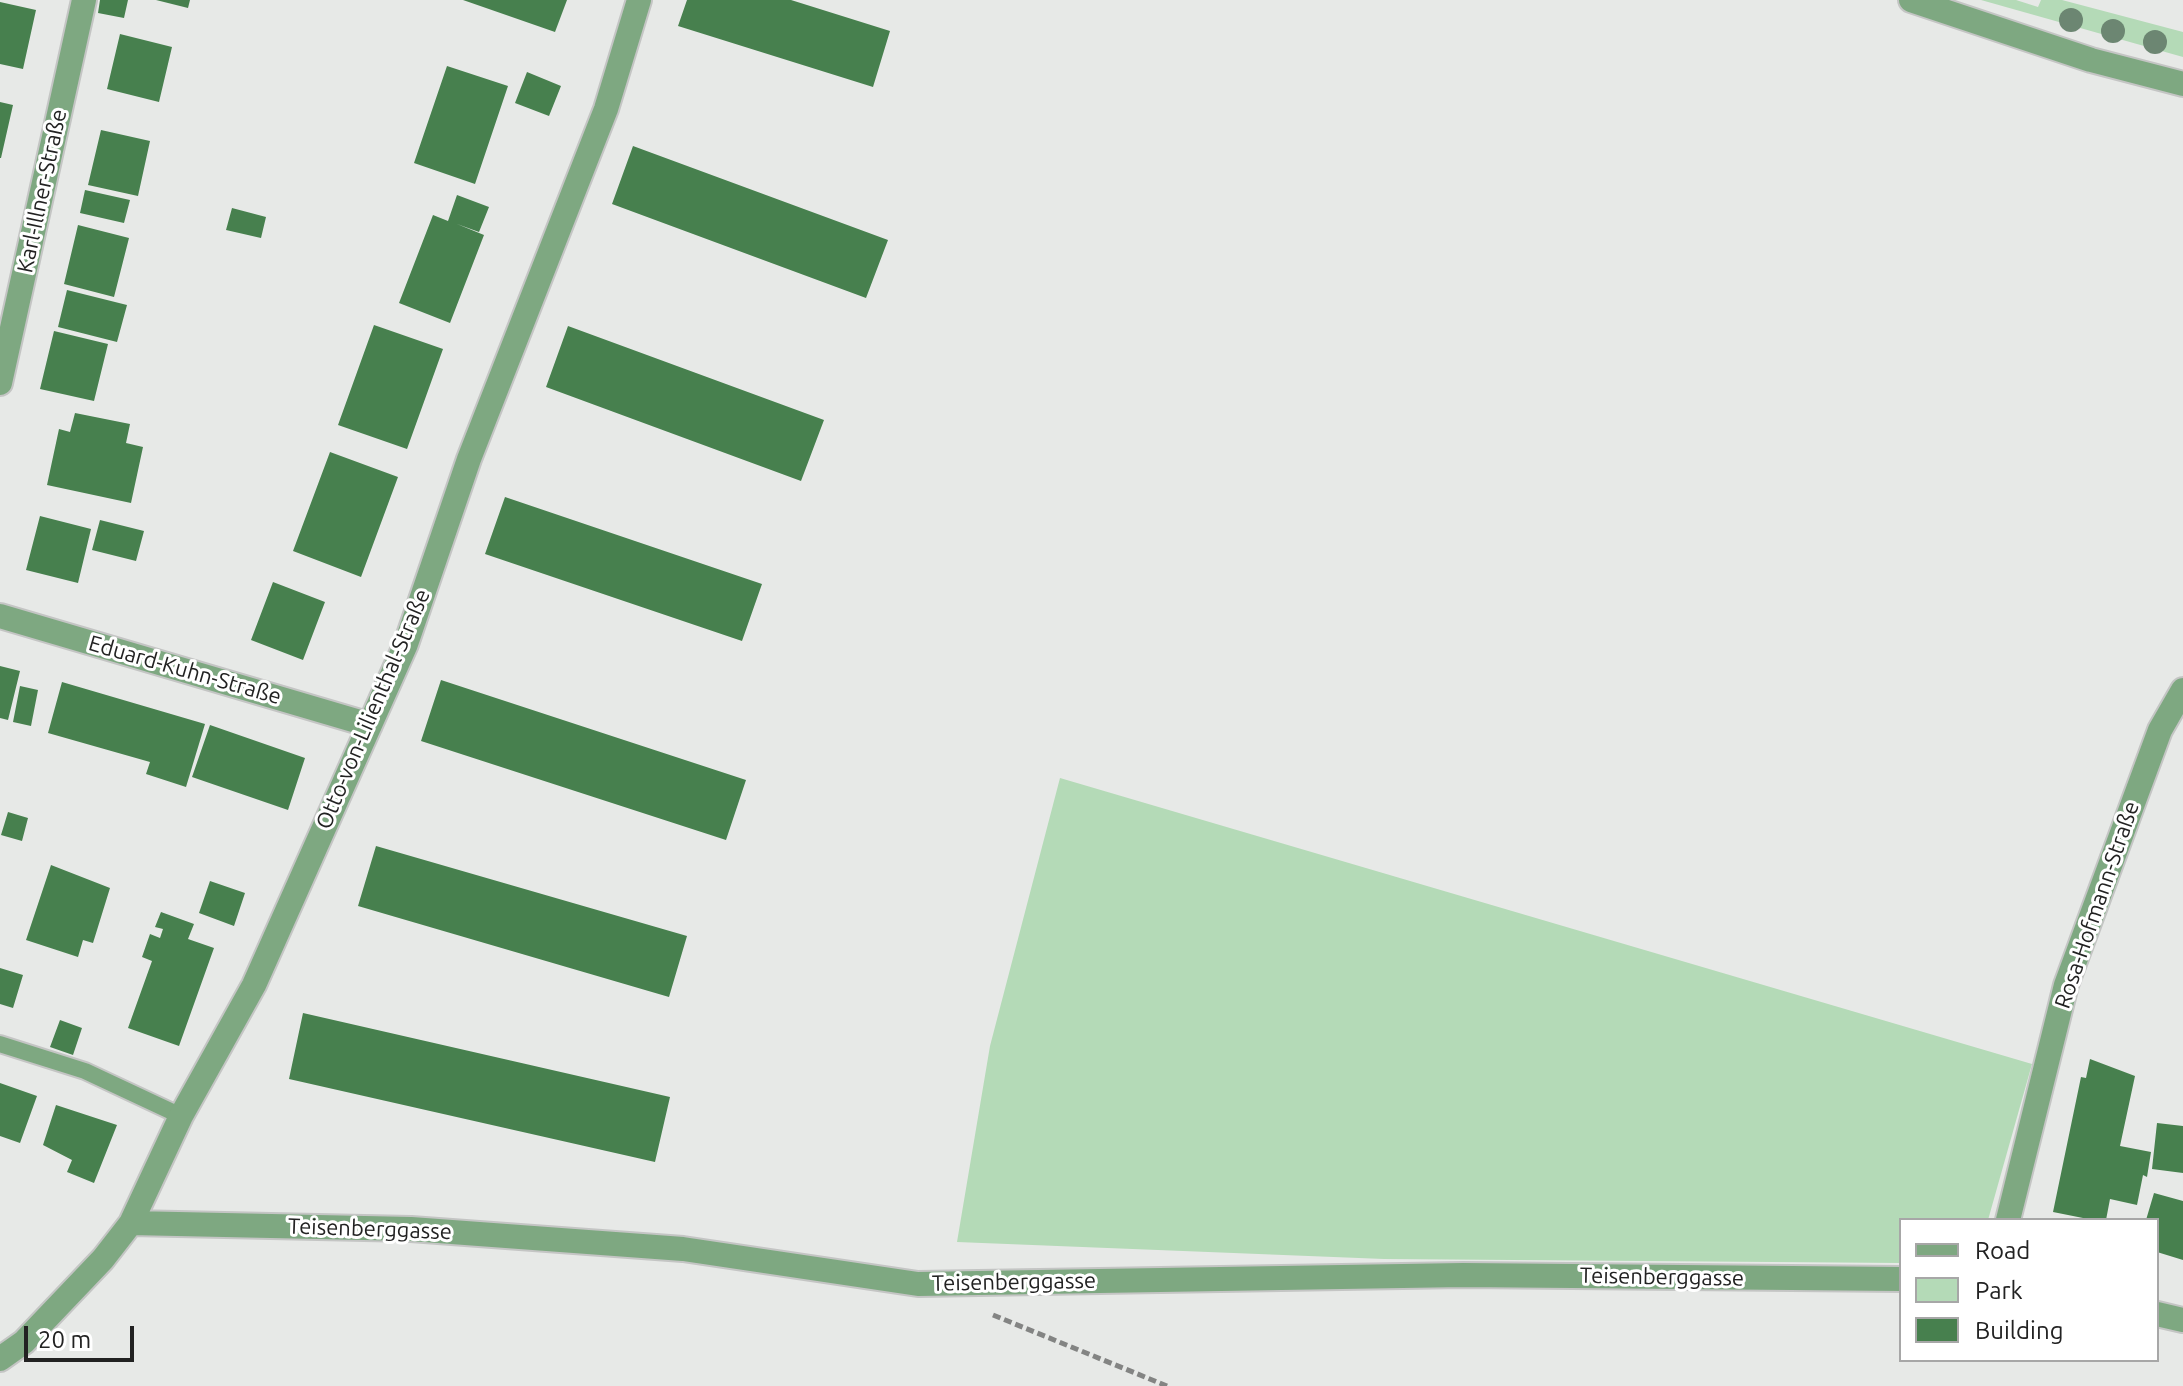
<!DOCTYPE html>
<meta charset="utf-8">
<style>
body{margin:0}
#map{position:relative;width:2183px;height:1386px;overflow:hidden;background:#e7e9e7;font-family:Ubuntu,sans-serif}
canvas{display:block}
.legend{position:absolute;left:1899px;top:1218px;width:260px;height:144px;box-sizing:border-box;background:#fff;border:2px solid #a7a7a7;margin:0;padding:10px 14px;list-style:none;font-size:24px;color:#222}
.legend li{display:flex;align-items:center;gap:16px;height:40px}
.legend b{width:40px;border:2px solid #a7a7a7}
.scale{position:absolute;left:24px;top:1326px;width:110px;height:36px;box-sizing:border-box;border:4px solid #222;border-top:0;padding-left:10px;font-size:24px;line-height:28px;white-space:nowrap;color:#222;-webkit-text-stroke:6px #fff;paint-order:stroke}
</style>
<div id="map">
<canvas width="2183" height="1386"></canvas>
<ul class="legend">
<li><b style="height:10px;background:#7ea881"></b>Road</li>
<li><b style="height:22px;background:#b4dab7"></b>Park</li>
<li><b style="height:22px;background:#47804e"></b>Building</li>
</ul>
<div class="scale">20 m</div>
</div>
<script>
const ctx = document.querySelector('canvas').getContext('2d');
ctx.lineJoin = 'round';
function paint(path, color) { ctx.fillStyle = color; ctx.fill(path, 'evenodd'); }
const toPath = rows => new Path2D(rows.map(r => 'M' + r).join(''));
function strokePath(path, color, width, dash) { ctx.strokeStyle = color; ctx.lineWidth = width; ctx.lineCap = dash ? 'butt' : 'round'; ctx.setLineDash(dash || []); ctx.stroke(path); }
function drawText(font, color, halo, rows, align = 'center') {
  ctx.font = font + ' Ubuntu,sans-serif'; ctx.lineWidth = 6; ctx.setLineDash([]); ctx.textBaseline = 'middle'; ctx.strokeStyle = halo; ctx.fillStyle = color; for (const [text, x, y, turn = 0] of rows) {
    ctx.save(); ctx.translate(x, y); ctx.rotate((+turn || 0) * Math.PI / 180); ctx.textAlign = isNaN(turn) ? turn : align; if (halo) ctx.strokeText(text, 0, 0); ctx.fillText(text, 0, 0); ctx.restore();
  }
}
const green = toPath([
 [1981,0,2016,0,2038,7,2041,0,2062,0,2183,32,2183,57],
 [1060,778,2032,1064,1988,1220,1901,1220,1901,1263,1384,1259,957,1242,990,1046]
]);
const building = toPath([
 [100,0,128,0,124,18,98,13],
 [156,0,190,0,188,8],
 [463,0,567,0,555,32],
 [687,0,791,0,890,31,873,87,678,26],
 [0,2,36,10,23,69,0,64],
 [120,34,172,47,159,102,107,89],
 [447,66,508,86,475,184,414,163],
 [527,72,561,86,549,116,515,103],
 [0,102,13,105,1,158,0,158],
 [101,130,150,141,138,196,88,185],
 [633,146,888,240,866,298,612,204],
 [85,190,130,200,124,223,80,213],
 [457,195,489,207,479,232,457,224,484,235,450,323,399,303,433,215,448,221],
 [232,208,266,217,261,238,226,230],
 [78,225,129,238,114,297,64,284],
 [67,290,127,305,117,342,58,327],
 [374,325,443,349,407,449,338,425],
 [568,326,824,420,801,481,546,387],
 [54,331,108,344,94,401,40,389],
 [75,413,130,424,126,443,143,447,131,503,47,485,59,429,70,432],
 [330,452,398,477,361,577,293,551],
 [505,497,762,584,742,641,485,554],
 [40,516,91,529,78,583,26,570],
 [100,520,144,531,136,561,92,550],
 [273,582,325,602,303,660,251,640],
 [0,666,20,671,8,720,0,718],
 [441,680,746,780,726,840,421,741],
 [62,682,205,724,186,787,146,774,150,762,48,733],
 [20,686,38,690,31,726,13,722],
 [210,725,305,758,288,810,192,777],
 [8,812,28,818,22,841,1,835],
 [376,846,687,936,669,997,358,906],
 [51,865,110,888,93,943,83,940,78,957,26,940],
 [210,881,245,893,234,926,199,913],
 [161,912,194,924,188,939,214,948,179,1046,128,1028,152,961,142,957,150,934,160,938,163,929,155,927],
 [0,968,23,975,13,1008,0,1004],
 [303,1013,670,1097,655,1162,289,1079],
 [60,1020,82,1028,73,1055,50,1047],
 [2090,1059,2135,1076,2120,1146,2151,1152,2147,1177,2143,1175,2137,1205,2110,1199,2106,1220,2093,1220,2053,1212,2081,1077,2086,1078],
 [0,1083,37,1096,20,1143,0,1136],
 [56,1105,117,1125,94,1183,67,1172,72,1160,43,1145],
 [2157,1123,2183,1126,2183,1173,2152,1169],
 [2154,1193,2183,1201,2183,1260,2157,1252,2157,1220,2146,1220]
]);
const path = toPath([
 [993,1315,1167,1386]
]);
const lane = toPath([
 [0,1044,85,1071,181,1116]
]);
const street = toPath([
 [1911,0,2091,60,2183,84],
 [0,383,84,0],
 [0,616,370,725],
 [2008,1220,2066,985,2160,730,2183,690],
 [131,1223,411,1229,683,1249,918,1284,1463,1275,1901,1279],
 [2157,1314,2183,1320],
 [0,1359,24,1342,103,1259,131,1223,181,1116,254,985,406,644,469,459,606,109,639,0]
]);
const trees = [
 [2071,20],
 [2113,31],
 [2155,42]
];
const streetNames = [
 ["Karl-Illner-Straße",42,191,-78],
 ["Eduard-Kuhn-Straße",185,670,16],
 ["Otto-von-Lilienthal-Straße",373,709,-67],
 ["Rosa-Hofmann-Straße",2097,905,-71],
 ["Teisenberggasse",370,1229,2],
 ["Teisenberggasse",1662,1277,1],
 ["Teisenberggasse",1014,1282,-1]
];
paint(green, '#b4dab7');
paint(building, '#47804e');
strokePath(lane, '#c4c5c4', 20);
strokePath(street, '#c4c5c4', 28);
strokePath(path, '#838483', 5, [8, 4]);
strokePath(lane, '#7ea881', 16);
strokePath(street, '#7ea881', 24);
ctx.fillStyle = '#6c8672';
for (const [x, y] of trees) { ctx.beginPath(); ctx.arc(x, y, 12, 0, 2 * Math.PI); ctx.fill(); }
drawText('22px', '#222', '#fff', streetNames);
</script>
